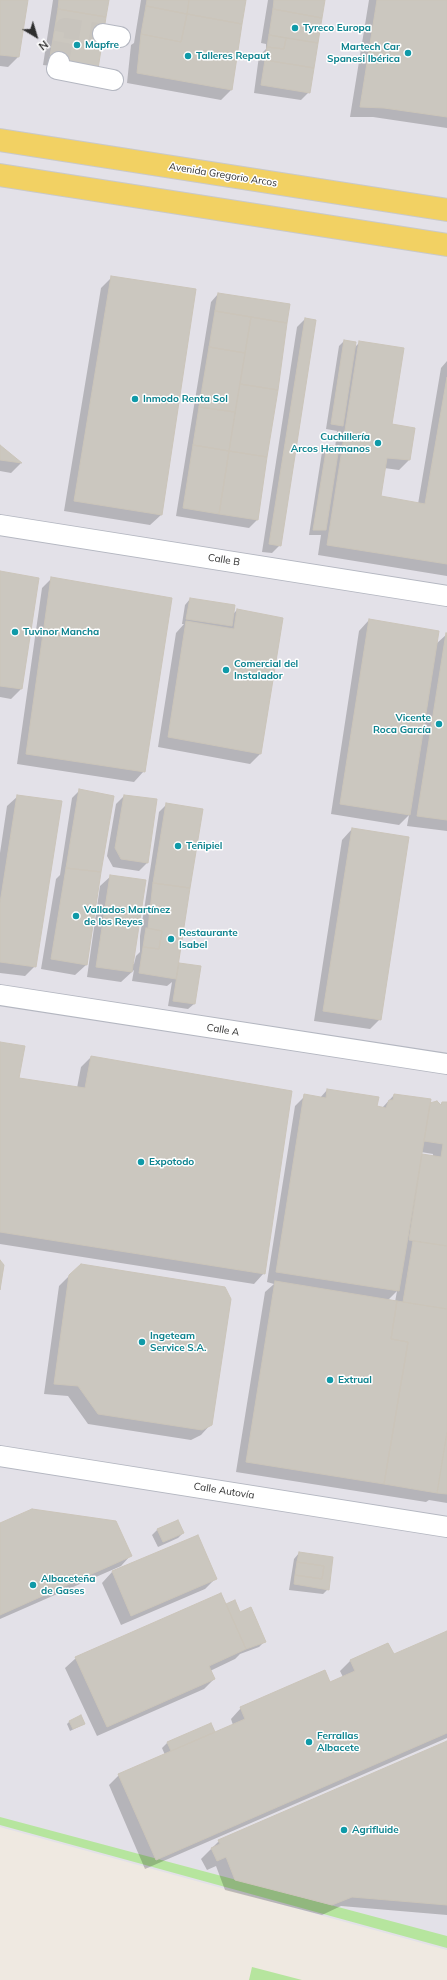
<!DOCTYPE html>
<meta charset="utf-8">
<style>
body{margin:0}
#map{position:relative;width:447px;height:1980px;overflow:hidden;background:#efe9e1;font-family:Mulish,sans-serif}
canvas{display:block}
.north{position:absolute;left:16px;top:16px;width:40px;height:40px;-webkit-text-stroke:3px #fff;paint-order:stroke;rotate:142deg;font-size:11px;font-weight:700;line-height:16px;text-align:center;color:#2e2e2e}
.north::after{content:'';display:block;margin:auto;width:14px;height:18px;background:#2e2e2e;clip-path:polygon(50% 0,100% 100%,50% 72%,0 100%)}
</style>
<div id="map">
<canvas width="447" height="1980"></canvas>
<div class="north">N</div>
</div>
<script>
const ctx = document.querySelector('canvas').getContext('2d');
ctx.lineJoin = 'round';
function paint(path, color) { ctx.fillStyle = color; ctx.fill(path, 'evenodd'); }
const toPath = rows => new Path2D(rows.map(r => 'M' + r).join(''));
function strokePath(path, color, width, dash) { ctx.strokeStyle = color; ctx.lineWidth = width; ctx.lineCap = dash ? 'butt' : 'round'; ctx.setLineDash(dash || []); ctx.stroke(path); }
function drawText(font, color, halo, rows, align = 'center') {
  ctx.font = font + ' Mulish,sans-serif'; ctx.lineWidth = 3; ctx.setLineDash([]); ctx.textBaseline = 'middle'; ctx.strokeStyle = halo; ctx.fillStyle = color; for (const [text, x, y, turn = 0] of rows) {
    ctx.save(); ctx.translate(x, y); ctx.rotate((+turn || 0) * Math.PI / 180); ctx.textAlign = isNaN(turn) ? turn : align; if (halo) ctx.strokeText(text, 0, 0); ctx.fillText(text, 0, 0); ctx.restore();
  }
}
const industrial = toPath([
 [0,0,447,0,447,1950,0,1827]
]);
const green = toPath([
 [0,1817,447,1936,447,1948,0,1825],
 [252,1967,302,1980,249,1980]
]);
const shadow = toPath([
 [0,0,27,0,18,57,8,67,0,66],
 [53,0,108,0,51,66,43,65],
 [141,0,245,0,231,90,221,100,127,83,131,45,134,43],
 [268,0,324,0,309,92,301,100,254,93,259,56,266,49,266,44,261,43],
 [369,0,447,0,447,128,373,117,350,117],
 [111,278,195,290,161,515,150,525,64,511,101,288],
 [218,294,288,305,257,520,249,528,176,516,211,302],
 [305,319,280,545,272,553,262,552,297,327],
 [344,341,354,348,360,342,391,425,409,460,399,470,384,468,380,497,418,504,441,368,447,361,447,576,318,555,321,535,309,535,322,452,327,447,335,448,337,431,326,429,339,346],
 [0,446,21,463,11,473,0,471],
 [0,572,21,689,11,699,0,697],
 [52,578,144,771,134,782,17,764,42,588],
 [190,599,233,614,237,610,260,754,250,764,158,747,176,633,184,624,182,624,185,605],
 [369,620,436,644,447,634,447,831,407,826,409,815,399,825,331,814,359,631],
 [80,790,100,872,86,965,75,975,41,969,56,879,60,875,72,798],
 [18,796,35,966,25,976,0,973,0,853,7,806],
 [124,796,156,800,147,863,139,871,113,867,107,856,116,804],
 [167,804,177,966,179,964,200,967,194,1004,188,1009,168,1006,172,982,167,986,132,981,134,970,121,982,87,977,100,886,111,876,133,964,134,964,136,956,140,952,140,936,159,812],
 [352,829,380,1019,370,1029,314,1021,342,840],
 [0,1043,18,1079,77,1088,81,1067,91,1057,264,1273,254,1284,0,1244],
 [327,1090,382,1108,394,1095,428,1106,447,1103,447,1503,429,1500,426,1502,236,1472,265,1292,274,1284,267,1282,295,1106,305,1096,320,1098],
 [421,1152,433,1154,433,1157,422,1155,420,1157],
 [397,1291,395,1302,388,1300],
 [69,1276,211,1424,201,1435,191,1440,88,1424,68,1396,44,1394,59,1286],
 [0,1524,131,1555,121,1566,0,1619],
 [158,1529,183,1533,178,1538,158,1547,152,1535],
 [197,1536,215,1579,205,1589,121,1625,102,1583,112,1572],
 [299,1553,328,1589,323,1594,289,1590,294,1559],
 [221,1594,226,1606,240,1613,265,1641,259,1647,240,1654,235,1659,210,1671,214,1679,204,1689,97,1736,65,1668,76,1658],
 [447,1632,447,1738,145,1869,109,1785,119,1775,165,1755,162,1748,167,1743,215,1733,233,1725,231,1719,241,1708,330,1683,343,1677,340,1671,350,1661,388,1644,394,1655],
 [69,1722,84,1724,70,1731,67,1724],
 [447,1742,447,1915,341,1906,322,1915,225,1890,216,1866,207,1870,201,1859,219,1841]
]);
const building = toPath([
 [0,0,28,0,19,57,0,55,0,0],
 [59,0,109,0,106,17,58,9,59,0],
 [147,0,189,0,187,14,146,6,147,0],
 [189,0,246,0,242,24,187,14,189,0],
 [274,0,325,0,322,18,273,9,274,0],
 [377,0,447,0,447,117,384,108,360,107,377,0],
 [146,6,187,14,181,42,141,34,146,6],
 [58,9,106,17,98,69,58,62,59,58,50,57,58,9],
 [273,9,322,18,318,43,269,35,273,9],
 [187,14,242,24,232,90,137,73,141,34,181,42,187,14],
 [269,35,286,38,284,49,267,47,269,35],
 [286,38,318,43,314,68,265,60,267,47,284,49,286,38],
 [265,60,314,68,310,93,261,85,265,60],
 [111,276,196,289,162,515,74,501,111,276],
 [218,293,290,304,287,323,215,311,218,293],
 [215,311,251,317,245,353,209,347,215,311],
 [251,317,287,323,278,390,240,384,251,317],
 [305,318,316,320,281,546,269,544,305,318],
 [344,340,356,342,343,426,331,424,344,340],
 [359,341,404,348,392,424,415,428,410,460,387,458,381,496,425,504,447,377,447,564,327,545,359,341],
 [209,347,245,353,235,412,199,407,209,347],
 [240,384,278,390,267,457,229,451,240,384],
 [199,407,235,412,229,451,193,445,199,407],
 [0,445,22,463,0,460,0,445],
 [193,445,229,451,219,514,183,508,193,445],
 [327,445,339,447,326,530,313,530,327,445],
 [229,451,267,457,258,520,219,514,229,451],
 [0,571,39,578,22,689,0,686,0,571],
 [51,577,172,598,145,772,26,754,51,577],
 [190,598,235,605,232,626,186,619,190,598],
 [237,609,283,618,261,754,168,737,186,621,234,629,237,609],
 [369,619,439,631,410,815,340,804,369,619],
 [446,633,447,633,447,820,417,816,446,633],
 [79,789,114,796,101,872,66,868,79,789],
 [17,795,62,801,36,967,0,962,0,903,17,795],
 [124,795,157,799,148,863,121,859,115,848,124,795],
 [166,803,203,809,190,888,153,883,166,803],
 [352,828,409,837,381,1020,323,1011,352,828],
 [66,868,101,872,87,965,51,959,66,868],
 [110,875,146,880,132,972,96,967,110,875],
 [153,883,190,888,176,979,139,973,143,947,159,949,162,931,148,928,153,883],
 [146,928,162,931,159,949,143,947,146,928],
 [179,963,201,966,195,1004,173,1001,179,963],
 [0,1042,25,1046,19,1078,85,1088,91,1056,292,1091,265,1274,0,1232,0,1042],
 [327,1089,379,1097,377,1106,386,1108,389,1100,393,1100,394,1094,431,1099,399,1291,276,1272,304,1094,326,1098,327,1089],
 [437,1101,441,1105,442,1102,447,1102,447,1246,409,1240,422,1154,441,1157,443,1144,424,1141,430,1103,437,1101],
 [413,1241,447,1246,447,1309,403,1302,413,1241],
 [0,1260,4,1265,0,1290,0,1260],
 [81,1264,225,1287,231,1299,212,1425,202,1430,98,1414,78,1386,54,1384,69,1275,81,1264],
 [275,1281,397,1301,391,1339,408,1342,384,1484,246,1462,275,1281],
 [397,1301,447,1309,447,1432,437,1493,384,1484,408,1342,391,1339,397,1301],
 [447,1433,447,1494,437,1493,447,1433],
 [32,1509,116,1521,132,1556,0,1615,0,1523,32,1509],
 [178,1520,184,1533,163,1542,157,1529,178,1520],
 [198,1535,217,1579,131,1616,112,1571,198,1535],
 [299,1552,333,1557,329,1590,294,1584,295,1575,322,1579,324,1566,297,1562,299,1552],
 [297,1562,324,1566,322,1579,295,1575,297,1562],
 [221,1593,246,1649,209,1666,215,1679,107,1727,75,1657,221,1593],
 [235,1600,240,1612,251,1607,266,1642,246,1649,226,1604,235,1600],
 [447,1631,447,1733,156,1860,118,1774,245,1719,240,1707,325,1670,330,1682,355,1671,350,1660,388,1643,394,1654,447,1631],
 [81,1715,85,1724,73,1729,69,1721,81,1715],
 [211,1723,215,1732,171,1751,167,1742,211,1723],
 [447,1741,447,1905,352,1897,332,1905,235,1880,226,1857,217,1861,211,1848,220,1844,218,1840,447,1741]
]);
const minorTunnel = toPath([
 [59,62,65,28,103,34]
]);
const minor = toPath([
 [103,34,120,37],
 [59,62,57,69,113,80],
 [0,525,447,596],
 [0,995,447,1064],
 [0,1456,447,1527]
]);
const major = toPath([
 [0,140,447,210],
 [0,175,447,245]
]);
const markers = [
 [295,28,4,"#0f9aa8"],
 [77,45,4,"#0f9aa8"],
 [408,53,4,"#0f9aa8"],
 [188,56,4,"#0f9aa8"],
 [135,399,4,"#0f9aa8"],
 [378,443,4,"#0f9aa8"],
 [15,632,4,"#0f9aa8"],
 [226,670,4,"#0f9aa8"],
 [439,724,4,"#0f9aa8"],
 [178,846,4,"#0f9aa8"],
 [76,916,4,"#0f9aa8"],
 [171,939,4,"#0f9aa8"],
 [141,1162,4,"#0f9aa8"],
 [142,1342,4,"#0f9aa8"],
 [330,1380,4,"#0f9aa8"],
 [33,1585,4,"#0f9aa8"],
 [309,1742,4,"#0f9aa8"],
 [344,1830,4,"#0f9aa8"]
];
const cultureNames = [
 ["Tyreco Europa",303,28],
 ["Mapfre",85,45],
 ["Martech Car",400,47,"right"],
 ["Spanesi Ibérica",400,59,"right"],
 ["Talleres Repaut",196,56],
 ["Inmodo Renta Sol",143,399],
 ["Cuchillería",370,437,"right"],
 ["Arcos Hermanos",370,449,"right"],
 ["Tuvinor Mancha",23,632],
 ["Comercial del",234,664],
 ["Instalador",234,676],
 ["Vicente",431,718,"right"],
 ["Roca García",431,730,"right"],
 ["Teñipiel",186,846],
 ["Vallados Martínez",84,910],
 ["de los Reyes",84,922],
 ["Restaurante",179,933],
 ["Isabel",179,945],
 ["Expotodo",149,1162],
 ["Ingeteam",150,1336],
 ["Service S.A.",150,1348],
 ["Extrual",338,1380],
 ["Albaceteña",41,1579],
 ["de Gases",41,1591],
 ["Ferrallas",317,1736],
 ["Albacete",317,1748],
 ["Agrifluide",352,1830]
];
const streetNames = [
 ["Avenida Gregorio Arcos",223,175,9],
 ["Calle B",224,560,9],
 ["Calle A",223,1030,9],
 ["Calle Autovía",224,1491,9]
];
paint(industrial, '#e3e1e8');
paint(green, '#b6e59e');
paint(shadow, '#0003');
paint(building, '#cbc7bf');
strokePath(building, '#cbc5ba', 1);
strokePath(minorTunnel, '#c8c4bd', 20, [20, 10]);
strokePath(minor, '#b4b7c1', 22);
strokePath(major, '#c9c9c9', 24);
strokePath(minor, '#fff', 20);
strokePath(major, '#f2d163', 22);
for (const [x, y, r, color] of markers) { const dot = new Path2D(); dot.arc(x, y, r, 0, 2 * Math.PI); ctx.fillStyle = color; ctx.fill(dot); strokePath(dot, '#fff', 1.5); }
drawText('bold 10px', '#0d838f', '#fff', cultureNames, 'left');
drawText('10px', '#2e2e2e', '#fff', streetNames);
</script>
